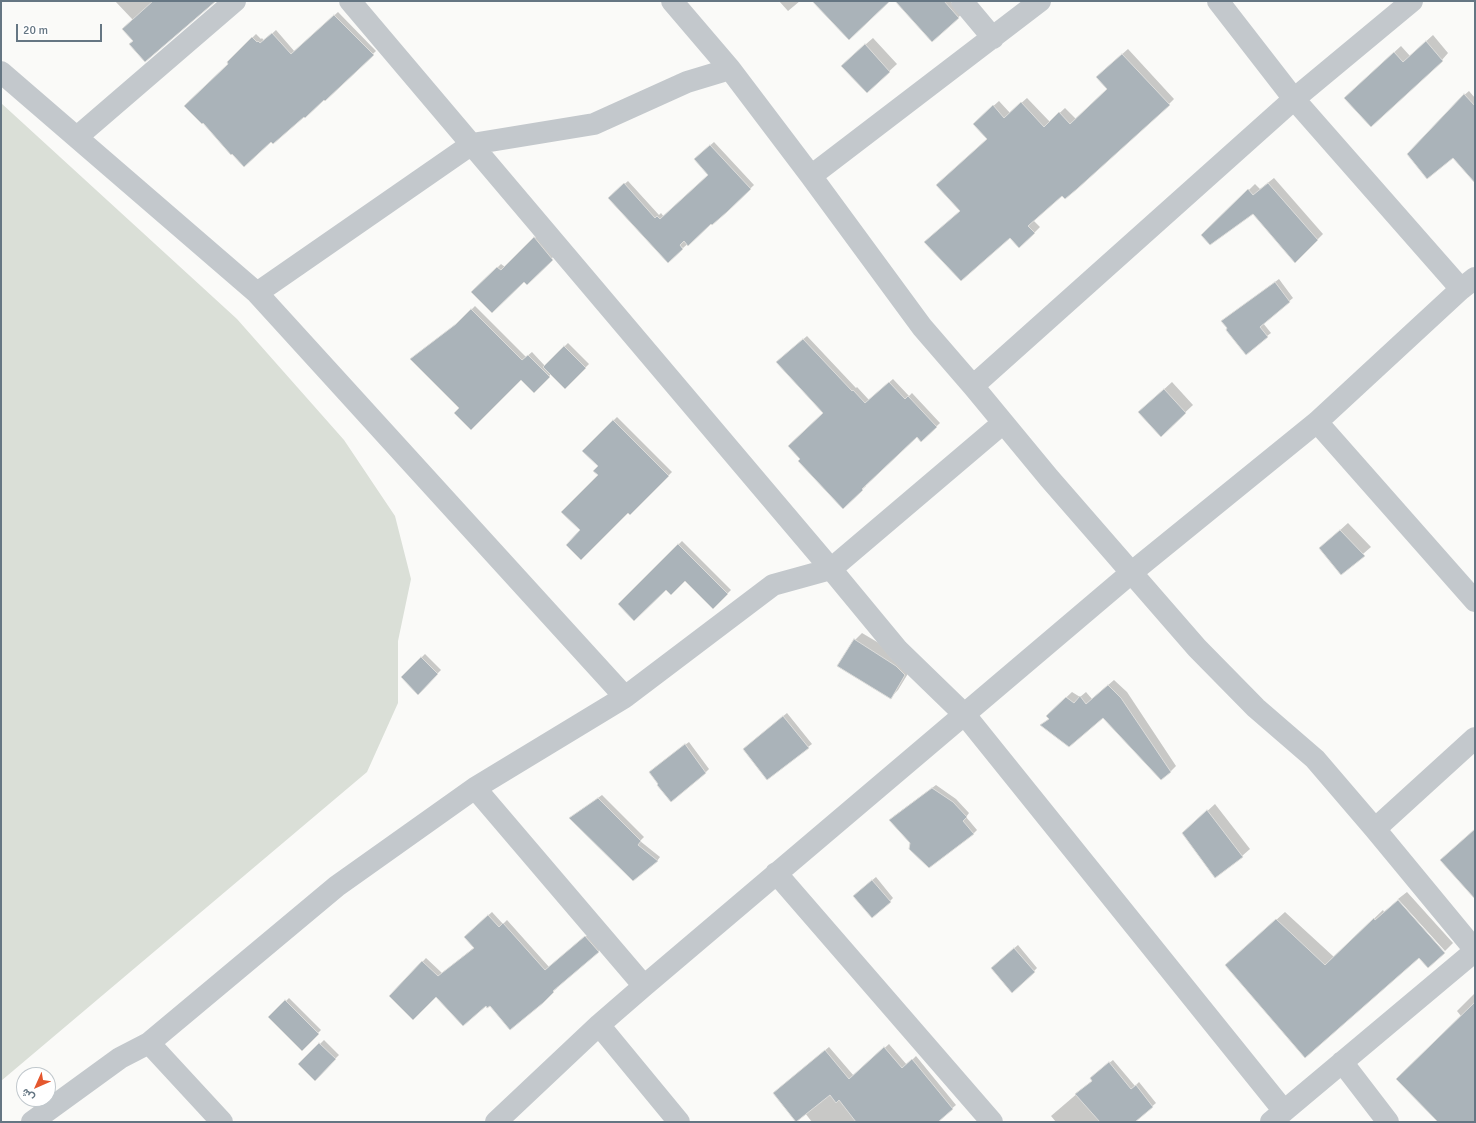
<!DOCTYPE html>
<meta charset="utf-8">
<style>
body{margin:0}
#map{position:relative;width:1476px;height:1123px;overflow:hidden;background:#fafaf8;font-family:Signika,Vazirmatn,sans-serif}
canvas{display:block}
.frame{position:absolute;inset:0;border:2px solid #657683;pointer-events:none}
.north{position:absolute;left:16px;top:1067px;width:40px;height:40px;box-sizing:border-box;background:#fff;border:1px solid #c1c8cd;border-radius:50%;rotate:225deg;font-size:11px;font-weight:700;line-height:16px;text-align:center;color:#657683}
.north::after{content:'';display:block;margin:auto;width:14px;height:18px;background:#e4572e;clip-path:polygon(50% 0,100% 100%,50% 72%,0 100%)}
.scale{position:absolute;left:16px;top:24px;width:86px;height:18px;box-sizing:border-box;border:2px solid #657683;border-top:0;padding-left:5px;font-size:12px;line-height:14px;white-space:nowrap;color:#657683;-webkit-text-stroke:3px #fff;paint-order:stroke}
</style>
<div id="map">
<canvas width="1476" height="1123"></canvas>
<div class="frame"></div>
<div class="north">ش</div>
<div class="scale">20 m</div>
</div>
<script>
const ctx = document.querySelector('canvas').getContext('2d');
ctx.lineJoin = 'round';
function paint(path, color) { ctx.fillStyle = color; ctx.fill(path, 'evenodd'); }
const toPath = rows => new Path2D(rows.map(r => 'M' + r).join(''));
function strokePath(path, color, width, dash) { ctx.strokeStyle = color; ctx.lineWidth = width; ctx.lineCap = dash ? 'butt' : 'round'; ctx.setLineDash(dash || []); ctx.stroke(path); }
const green = toPath([
 [1,103,237,319,344,440,395,516,411,579,398,641,398,703,367,772,1,1081]
]);
const shadow = toPath([
 [115,1,214,1,134,40,133,20],
 [779,1,800,1,788,11],
 [896,1,950,1,962,14,932,40],
 [338,12,376,51,325,100,324,99,271,140,228,62,256,34,261,39,262,38,264,41,276,30,295,52],
 [1433,35,1448,53,1442,60,1352,91,1401,46,1410,56],
 [873,38,897,64,867,92,850,58],
 [1128,49,1174,99,1169,104,1062,194,1033,220,1040,227,1034,233,1010,237,961,210,988,138,980,118,999,101,1010,113,1027,98,1050,122,1065,108,1076,119,1109,89,1103,71],
 [1469,91,1475,98,1475,182,1462,97],
 [714,142,754,185,726,212,711,223,683,248,609,198,628,181,659,215,661,213,664,217,710,175,695,159],
 [1274,178,1323,234,1295,262,1253,213,1203,235,1255,184,1260,189],
 [538,235,555,255,527,284,524,280,473,292,501,264,505,267],
 [1279,279,1293,298,1263,323,1271,333,1267,336,1222,321],
 [475,306,526,357,532,352,545,366,568,343,589,364,565,388,551,374,534,392,521,378,461,408,461,320],
 [807,336,856,388,857,387,869,400,893,379,909,396,912,393,940,423,921,441,917,436,865,485,866,486,843,508,824,413,781,359],
 [1172,382,1193,405,1161,435,1147,405],
 [617,417,672,472,630,514,628,512,582,530,599,475,599,466,583,451],
 [1348,523,1371,547,1341,573,1328,541],
 [682,541,731,590,713,608,685,580,666,588,619,604],
 [862,633,904,658,912,667,898,690,891,697,855,640],
 [425,654,441,670,418,693,402,677],
 [1114,680,1127,692,1176,766,1170,772,1103,717,1042,725,1050,718,1053,710,1072,692,1080,697,1086,692,1092,699],
 [787,713,812,744,767,778,747,746],
 [689,742,709,769,705,773,660,784,654,768],
 [936,785,956,799,969,813,966,817,977,830,973,834,911,843,894,816],
 [602,795,644,837,640,841,660,857,657,861,571,818],
 [1215,804,1250,849,1242,856,1191,826],
 [876,877,893,898,890,901,858,892],
 [1407,892,1453,943,1445,951,1398,899],
 [1397,901,1444,953,1419,956,1305,1057,1235,957,1285,912,1334,957,1383,910,1384,912],
 [492,912,503,924,507,920,549,967,589,934,602,948,556,987,557,988,542,1002,490,1005,436,996,390,996,426,958,442,973,475,947,469,933],
 [1018,945,1037,968,1034,971,996,964],
 [1475,993,1475,1122,1440,1122,1461,1016,1457,1011],
 [289,998,321,1030,302,1049,270,1017],
 [324,1040,339,1055,315,1079,300,1064],
 [889,1044,907,1065,916,1056,956,1105,936,1122,812,1122,805,1113,778,1089,829,1047,854,1076],
 [1113,1060,1135,1086,1139,1082,1156,1103,1134,1122,1056,1122,1051,1116,1093,1080,1094,1075]
]);
const building = toPath([
 [153,1,216,1,145,62,129,44,133,41,122,29,153,1],
 [812,1,890,1,849,40,812,1],
 [895,1,944,1,959,18,932,42,895,1],
 [334,15,374,55,325,101,324,100,305,118,304,117,273,144,271,142,244,167,232,154,231,155,203,123,202,124,184,106,228,64,227,62,252,37,257,42,258,41,260,43,272,33,291,54,334,15],
 [1426,41,1443,61,1371,127,1344,98,1394,52,1403,62,1426,41],
 [865,44,890,72,867,93,841,66,865,44],
 [1122,54,1170,105,1077,189,1065,199,1062,196,1028,226,1035,233,1019,248,1010,238,961,281,924,242,960,211,936,185,987,139,973,124,993,105,1004,118,1021,102,1044,127,1059,112,1070,124,1107,89,1096,77,1122,54],
 [1464,94,1475,106,1475,183,1453,158,1427,179,1407,154,1464,94],
 [710,145,751,189,727,212,712,225,711,224,688,246,684,241,680,245,683,249,668,263,608,198,624,183,655,218,657,216,660,219,708,175,694,159,710,145],
 [1268,183,1318,240,1295,263,1253,214,1210,245,1201,235,1248,189,1253,195,1268,183],
 [534,237,553,260,527,285,524,282,492,313,471,292,497,267,501,270,534,237],
 [1275,282,1290,302,1260,327,1268,337,1246,355,1226,330,1227,328,1221,321,1275,282],
 [471,309,522,360,528,355,550,377,534,393,521,380,471,430,454,413,459,408,410,359,456,324,471,309],
 [803,339,852,391,853,390,865,403,889,382,905,399,908,396,937,427,921,442,917,437,862,489,863,490,843,509,798,461,800,459,788,446,823,413,776,362,803,339],
 [564,346,586,368,565,389,543,367,564,346],
 [1164,389,1186,413,1161,437,1138,412,1164,389],
 [613,420,669,476,630,515,628,513,581,560,566,545,580,530,561,512,598,475,593,471,598,466,582,451,613,420],
 [1340,530,1365,556,1341,575,1319,548,1340,530],
 [678,544,728,594,713,609,685,581,671,595,666,590,634,621,618,604,678,544],
 [854,639,896,666,905,675,891,699,837,666,854,639],
 [421,657,438,674,418,695,401,677,421,657],
 [1108,685,1121,698,1171,772,1161,780,1103,718,1069,747,1040,725,1049,719,1046,716,1066,697,1074,703,1080,696,1086,704,1108,685],
 [783,716,809,748,767,780,743,749,783,716],
 [685,744,706,773,671,802,657,785,658,784,649,772,685,744],
 [932,788,953,802,967,817,963,821,974,834,929,868,909,849,910,843,889,820,932,788],
 [598,798,641,841,638,845,658,861,633,881,569,818,598,798],
 [1207,810,1243,857,1215,878,1182,833,1207,810],
 [1475,829,1475,899,1440,860,1475,829],
 [872,880,891,902,872,918,853,896,872,880],
 [1398,900,1445,953,1428,968,1419,958,1305,1058,1225,965,1276,919,1325,965,1374,918,1375,920,1398,900],
 [488,915,499,927,503,923,545,970,585,936,599,952,553,991,554,992,543,1003,510,1030,490,1006,487,1008,486,1006,463,1026,436,997,413,1020,389,996,422,961,438,976,474,948,464,937,488,915],
 [1014,948,1035,972,1012,993,991,968,1014,948],
 [285,1000,319,1034,302,1051,268,1017,285,1000],
 [1475,1002,1475,1122,1438,1122,1396,1079,1475,1002],
 [319,1043,336,1059,315,1081,298,1064,319,1043],
 [884,1047,902,1068,912,1059,953,1109,938,1122,856,1122,839,1100,836,1103,830,1095,796,1122,773,1093,825,1050,849,1079,884,1047],
 [1109,1062,1131,1089,1136,1085,1153,1107,1135,1122,1100,1122,1075,1094,1092,1081,1090,1078,1109,1062]
]);
const minor = toPath([
 [350,1,831,569,898,650,965,715,1284,1111],
 [672,1,730,69,811,176,922,327,973,386,1049,478,1197,648,1256,708,1315,759,1375,829,1475,950],
 [962,1,993,38],
 [1218,1,1294,99,1461,289],
 [1,72,257,293,625,697],
 [77,137,235,1],
 [811,176,1040,1],
 [257,293,472,144,594,124,687,82,730,69],
 [973,386,1294,99,1412,1],
 [1317,422,1475,601],
 [475,788,644,986],
 [1375,829,1475,738],
 [776,873,992,1122],
 [599,1025,679,1122],
 [149,1043,222,1122],
 [1342,1062,1388,1122],
 [32,1122,120,1058,149,1043,337,886,475,788,625,697,773,585,831,569,1003,423],
 [496,1122,599,1025,644,986,1131,573,1317,422,1461,289,1475,278],
 [1271,1122,1475,951]
]);
paint(green, '#dadfd7');
paint(shadow, '#0003');
paint(building, '#aab3b9');
strokePath(building, '#dcdcda', 1);
strokePath(minor, '#c3c8cc', 22);
</script>
